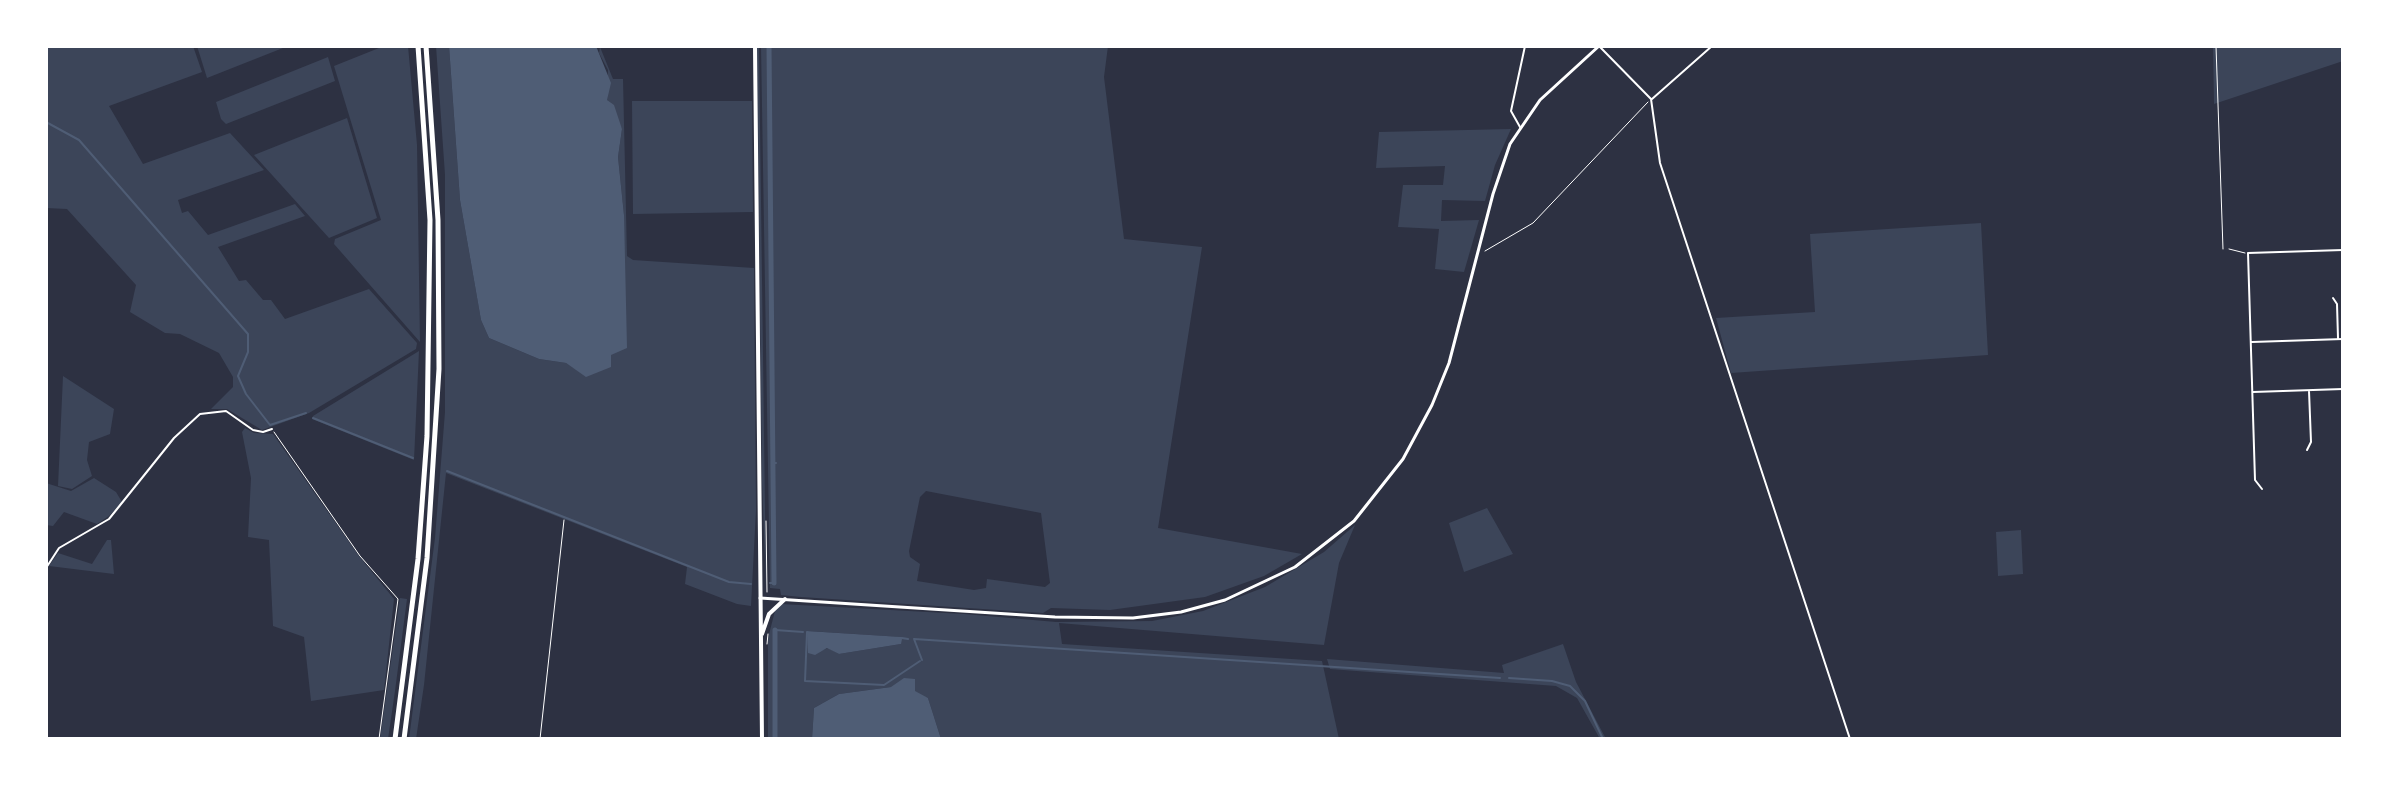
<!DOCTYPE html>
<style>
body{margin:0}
#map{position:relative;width:2389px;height:785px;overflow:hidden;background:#2d3142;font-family:Cabin,sans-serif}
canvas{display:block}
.frame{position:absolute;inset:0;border:48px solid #fff;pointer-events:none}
</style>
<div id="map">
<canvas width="2389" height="785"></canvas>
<div class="frame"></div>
</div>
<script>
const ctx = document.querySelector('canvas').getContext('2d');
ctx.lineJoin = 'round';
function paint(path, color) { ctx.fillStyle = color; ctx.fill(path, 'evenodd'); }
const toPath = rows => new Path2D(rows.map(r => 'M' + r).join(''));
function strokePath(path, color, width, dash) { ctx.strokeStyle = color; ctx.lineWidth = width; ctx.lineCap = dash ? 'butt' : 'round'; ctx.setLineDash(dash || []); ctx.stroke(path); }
const green = toPath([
 [46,46,193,46,202,72,109,106,143,164,230,133,264,170,178,200,182,213,188,211,208,235,295,204,305,216,218,247,239,281,246,280,263,300,271,300,285,319,369,289,417,343,416,349,309,413,262,430,227,409,211,409,233,387,233,377,219,353,180,334,165,333,130,312,136,285,67,209,46,208],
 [197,46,288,46,207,78],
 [384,46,408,46,417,145,420,342,334,244,335,239,381,220,334,66],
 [436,46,449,46,460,200,481,320,489,338,539,359,566,363,586,376,611,355,622,253,624,215,618,157,622,129,607,100,608,70,599,53,600,47,613,79,623,79,627,256,633,260,754,268,756,510,751,606,737,604,685,584,687,567,446,473,424,685,416,739,409,739,435,538,445,412,445,175],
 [757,46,759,46,766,588,762,481],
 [761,46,1108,46,1104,77,1124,239,1202,247,1158,528,1302,554,1264,576,1205,597,1110,610,1051,608,1043,613,801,597,781,595,780,589,770,588],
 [926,491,1041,513,1050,583,1045,587,987,579,986,588,974,590,917,581,920,564,910,557,909,551,920,497],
 [2213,46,2343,46,2343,61,2214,104],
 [328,57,335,81,226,124,221,119,216,102],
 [632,101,752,101,753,212,633,214],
 [347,118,377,218,329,238,254,155],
 [1511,129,1495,165,1485,201,1442,200,1441,221,1479,220,1464,272,1435,269,1439,229,1398,227,1403,185,1443,185,1445,166,1376,168,1379,132],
 [1981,223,1988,355,1731,373,1716,318,1815,312,1810,234],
 [419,351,414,460,312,419,313,416],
 [63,376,114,409,110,434,89,442,87,460,92,476,72,489,58,486],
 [245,428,254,433,273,434,359,556,394,599,384,690,311,701,304,637,273,626,269,540,248,537,251,478,242,432],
 [94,478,116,492,122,502,109,516,97,524,64,512,53,526,46,525,46,483,71,491],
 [1487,508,1513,554,1464,572,1449,523],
 [1355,525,1339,563,1324,645,1059,623,1062,644,1322,661,1339,739,941,739,928,698,891,687,839,694,814,708,812,739,768,739,768,638,775,611,781,604,964,614,1056,622,1152,621,1203,611,1265,587,1324,552],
 [808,631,901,637,901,644,839,654,828,648,820,651],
 [2021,530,2023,574,1998,576,1996,532],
 [107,540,111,540,114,574,49,566,58,553,92,564],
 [400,598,407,599,395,691,388,739,380,739],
 [1563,644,1576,682,1606,739,1600,739,1577,698,1556,686,1330,669,1327,659,1504,673,1502,665]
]);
const water = toPath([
 [449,46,596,46,611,83,607,100,614,105,622,129,618,157,624,215,627,348,611,355,611,367,586,377,566,363,539,359,489,338,481,320,460,200],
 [807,631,902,637,902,639,901,644,839,654,827,648,815,655,808,653],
 [904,678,915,679,915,691,928,698,941,739,812,739,814,708,839,694,891,687]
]);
const stream = toPath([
 [46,122,79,140,248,334,248,352,238,376,246,394,270,425,306,413],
 [313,418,413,458],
 [774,463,776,463],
 [447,471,729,582,751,584],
 [770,583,774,583],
 [775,630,803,632],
 [807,632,805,681,884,685,920,661],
 [902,638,908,639],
 [922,660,914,639,1500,678],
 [1509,678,1552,681,1570,686,1585,701,1603,739]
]);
const canal = toPath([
 [769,46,774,583],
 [775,630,775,739]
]);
const path = toPath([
 [2216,46,2223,249],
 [1485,251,1533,223,1648,102],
 [274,432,360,556,398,599,379,739],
 [766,521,767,592],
 [767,644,768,634],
 [540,739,564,520]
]);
const service = toPath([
 [2229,249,2245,253]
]);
const minor = toPath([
 [1600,47,1651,99,1660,163,1850,739],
 [1652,99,1712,46],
 [1520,127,1511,111,1525,46],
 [2333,298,2337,304,2338,338],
 [2252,342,2343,339],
 [2253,392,2343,389],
 [2307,450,2311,442,2309,391],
 [2262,489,2255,480,2248,253,2343,250],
 [46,568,59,548,109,519,174,438,200,414,226,411,253,430,263,432,272,429]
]);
const tertiary = toPath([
 [760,598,1055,617,1133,618,1181,612,1225,600,1295,567,1354,521,1403,459,1432,405,1449,363,1493,194,1510,144,1540,100,1599,46]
]);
const secondary = toPath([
 [755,46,762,739],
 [762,634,769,614,785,599]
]);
const motorway = toPath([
 [395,739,418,559,427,436,430,220,418,46],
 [404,739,427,558,439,369,438,220,426,46]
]);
paint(green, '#3c4559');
paint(water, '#4f5d75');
strokePath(stream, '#4f5d75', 2);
strokePath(canal, '#4f5d75', 5);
strokePath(path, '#fff', 1);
strokePath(service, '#fff', 1);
strokePath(minor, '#fff', 2);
strokePath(tertiary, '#fff', 3);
strokePath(secondary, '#fff', 4);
strokePath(motorway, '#fff', 5);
</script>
